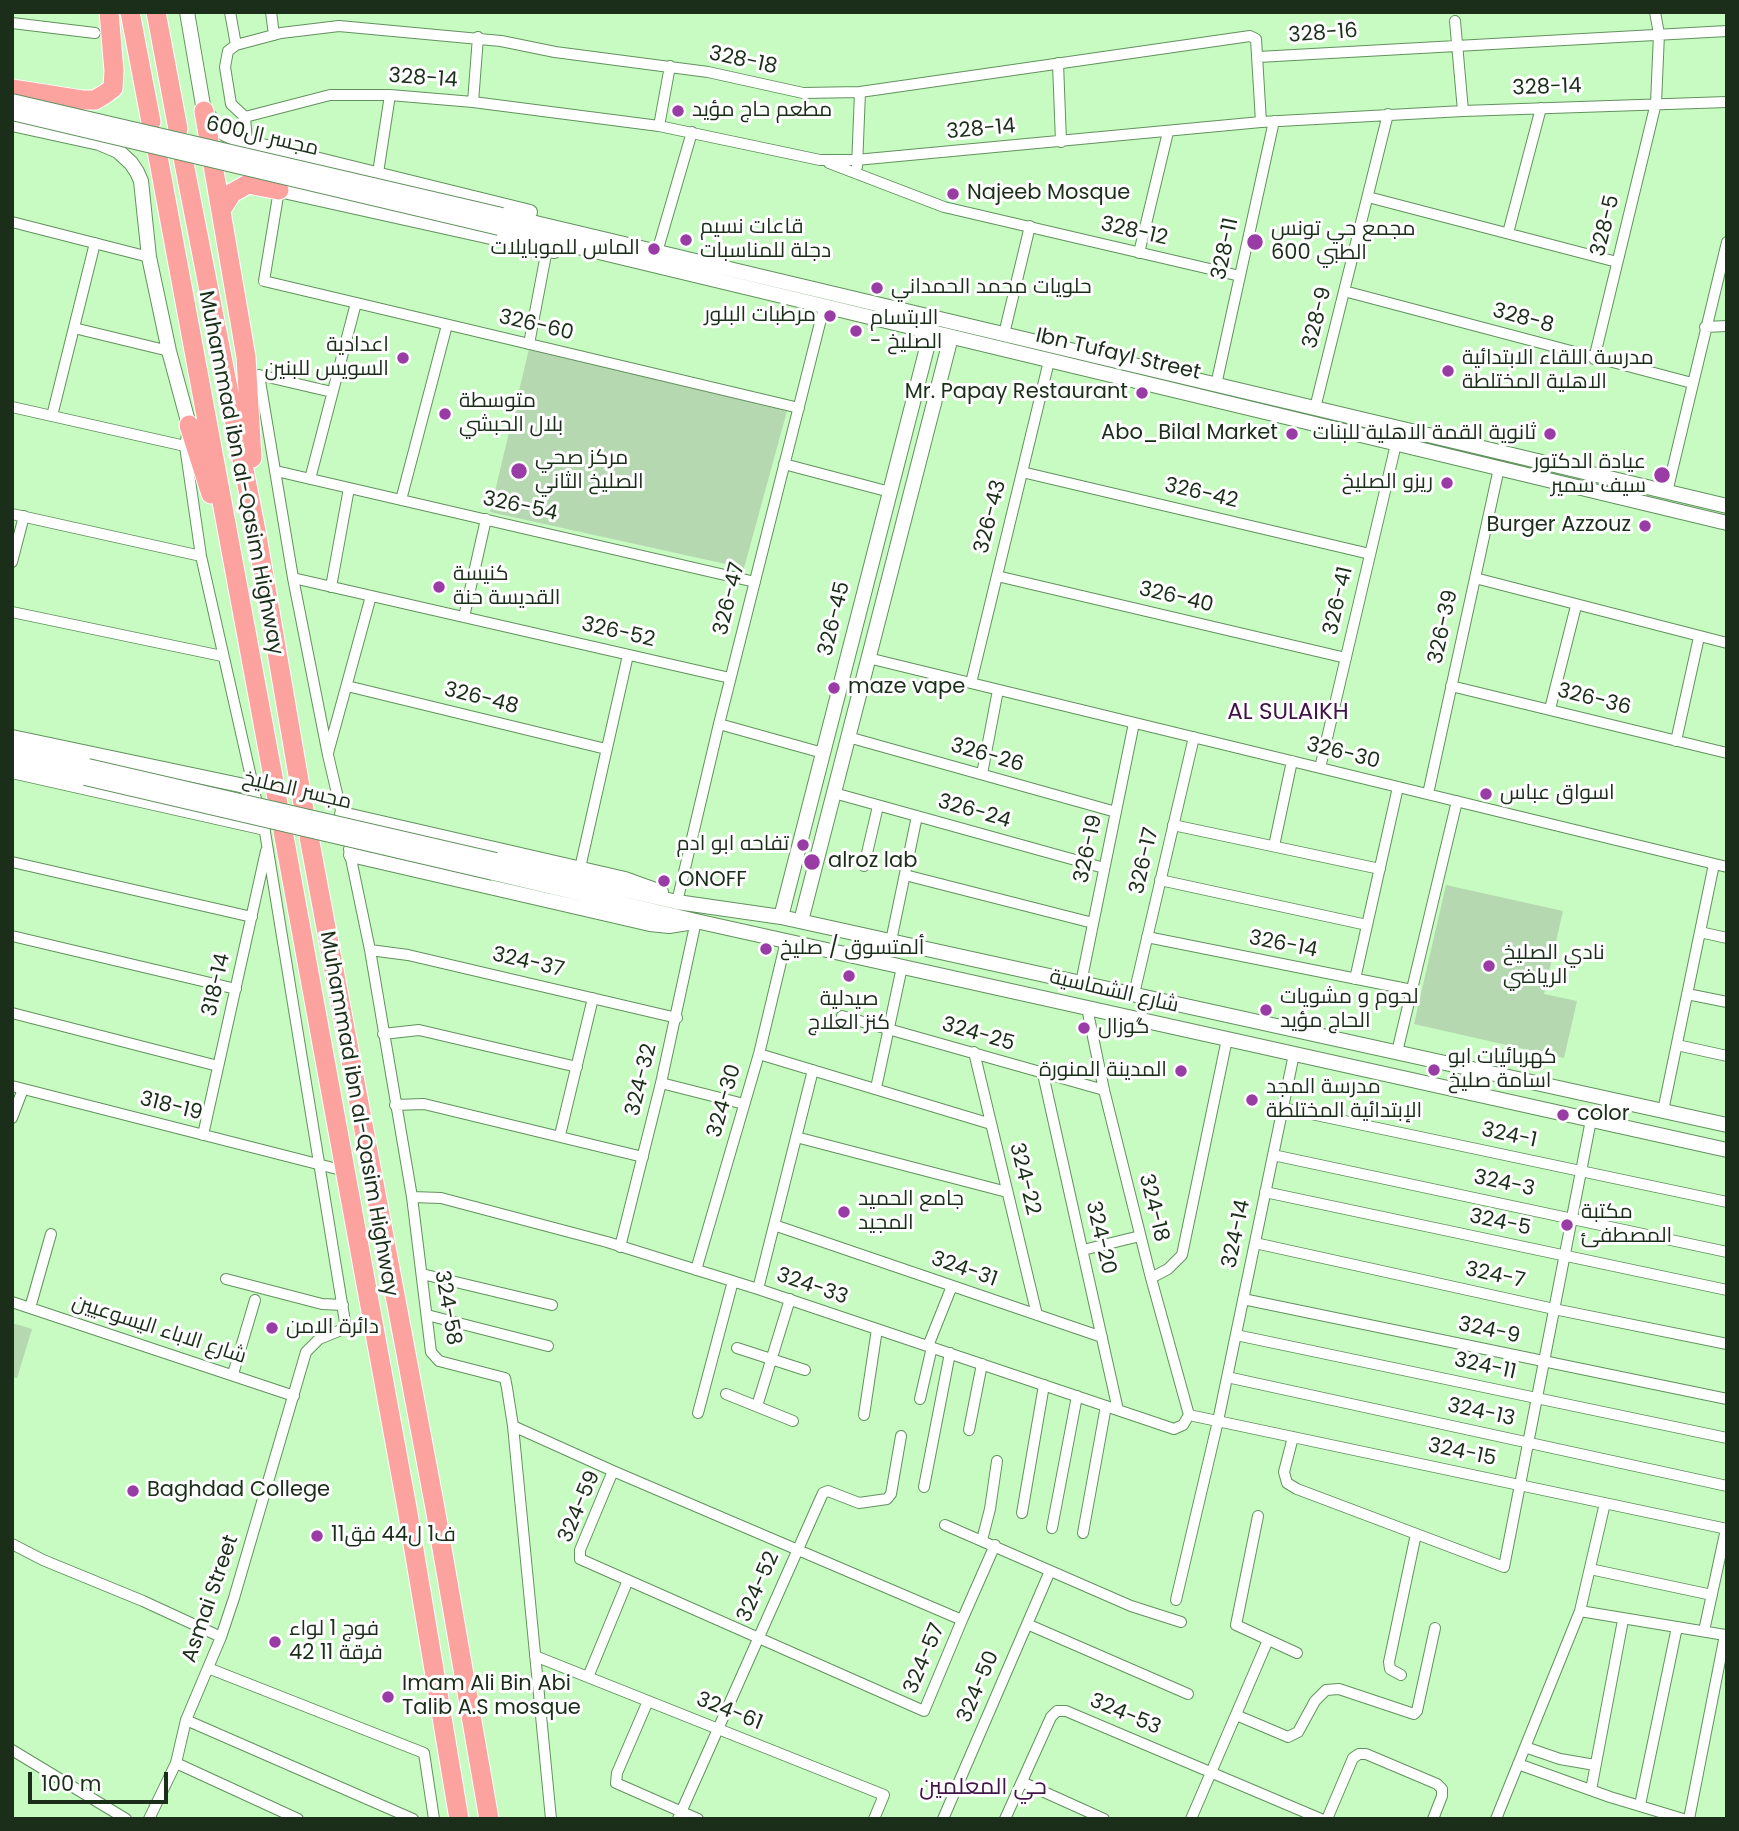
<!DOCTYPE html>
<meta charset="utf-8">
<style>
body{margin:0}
#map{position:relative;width:1739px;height:1831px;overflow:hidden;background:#c7fbc1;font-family:Poppins,sans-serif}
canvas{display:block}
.frame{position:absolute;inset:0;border:14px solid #1b2e19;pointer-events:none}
.scale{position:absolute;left:28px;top:1772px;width:140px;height:32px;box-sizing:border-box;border:4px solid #1b2e19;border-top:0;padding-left:9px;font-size:21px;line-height:24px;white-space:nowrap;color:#1b2e19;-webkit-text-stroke:5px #fff;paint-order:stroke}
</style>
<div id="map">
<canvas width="1739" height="1831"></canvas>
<div class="frame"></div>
<div class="scale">100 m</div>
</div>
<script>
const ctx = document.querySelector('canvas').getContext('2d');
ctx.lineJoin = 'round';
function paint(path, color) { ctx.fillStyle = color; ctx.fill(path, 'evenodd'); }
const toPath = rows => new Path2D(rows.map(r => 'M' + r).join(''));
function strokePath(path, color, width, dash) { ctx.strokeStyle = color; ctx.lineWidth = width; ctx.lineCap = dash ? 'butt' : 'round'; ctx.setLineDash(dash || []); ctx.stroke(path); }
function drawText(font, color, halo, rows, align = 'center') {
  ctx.font = font + ' Poppins,Cairo,sans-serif'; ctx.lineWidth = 6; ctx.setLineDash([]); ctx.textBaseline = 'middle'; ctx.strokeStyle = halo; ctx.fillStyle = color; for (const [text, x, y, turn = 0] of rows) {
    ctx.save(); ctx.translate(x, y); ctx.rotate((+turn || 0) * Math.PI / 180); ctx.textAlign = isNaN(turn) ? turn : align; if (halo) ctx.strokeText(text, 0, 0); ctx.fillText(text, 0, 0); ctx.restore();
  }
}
const green = toPath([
 [529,349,787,411,744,568,490,512],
 [1446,885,1563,911,1544,994,1577,1001,1564,1058,1414,1024],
 [12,1323,32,1329,17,1378,12,1377]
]);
const street = toPath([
 [230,12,236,45],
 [271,12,274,35],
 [1455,21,1463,111],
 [12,23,95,33],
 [1258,57,1727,31],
 [1058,63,1061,142],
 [473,102,478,37],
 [245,117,330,95,390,95,473,102,659,126,820,160,856,160,1261,122,1463,111,1727,102],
 [659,126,670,66],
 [247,142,245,117,231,104,225,67,228,51,236,45,281,33,339,26,501,41,555,52,708,72,803,93,860,92,1250,36,1256,39,1261,122],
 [829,163,944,207,1240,276],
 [857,167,860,92],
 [378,173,390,95],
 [279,190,264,281,799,408],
 [1368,197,1617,262],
 [12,222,149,257],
 [1508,233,1541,108],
 [657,252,692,132],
 [1139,253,1168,132],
 [1344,291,1692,383],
 [1705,327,1727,326],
 [74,328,169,351],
 [1004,334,1030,226],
 [529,344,547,249],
 [1594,359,1656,103,1659,34,1655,12],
 [1216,385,1274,121],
 [332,392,259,375,293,578,328,755,343,819],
 [12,407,185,446],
 [1315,408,1388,114],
 [52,416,95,243],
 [187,435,185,446,201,556,256,799],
 [784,464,890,492],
 [276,471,755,582],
 [1022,472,1370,554],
 [310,479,356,303],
 [1667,492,1727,242],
 [401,500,447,325],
 [12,514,201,556],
 [12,562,24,516],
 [997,576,1346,658],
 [293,578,730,678],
 [1475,578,1727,643],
 [331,587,349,488],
 [12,612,222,656],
 [464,617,486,519],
 [868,658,1727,867],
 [971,683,1049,361],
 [347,686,606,749],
 [1451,686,1727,753],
 [1550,709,1576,606],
 [719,724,823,753],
 [848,737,1116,812],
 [1676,741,1699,637],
 [328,753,371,596],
 [1320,768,1396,444],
 [12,773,265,830],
 [982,774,998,690],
 [834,793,1104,868],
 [1428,794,1499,468],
 [1173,825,1380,869],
 [1274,846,1292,761],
 [349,849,370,950,412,1197,431,1352,439,1361,505,1378,507,1388,513,1426,551,1819],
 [12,862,252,917],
 [864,866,878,806],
 [580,868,628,655],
 [905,875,1093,923],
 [1160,880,1367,925],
 [677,902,719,724,824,307],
 [1700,932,1727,938],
 [12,936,236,989],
 [1147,937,1412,990],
 [891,941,917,816],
 [370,950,408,955,677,1018],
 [1355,979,1398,787],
 [1081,983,1134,723],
 [1134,994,1194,737],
 [1687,994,1727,1002],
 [1087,1008,1104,1090,1151,1278,1189,1415],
 [12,1013,218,1066],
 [842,1016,1104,1090],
 [383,1034,419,1030,577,1067],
 [1677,1045,1727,1056],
 [974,1052,1037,1315],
 [1397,1052,1457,801],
 [759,1054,991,1124],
 [1043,1074,1118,1410],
 [661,1083,744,1104],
 [12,1086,345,1171],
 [876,1088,902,967],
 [395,1105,424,1104,643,1157],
 [1283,1108,1727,1202],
 [1663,1111,1714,864],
 [12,1118,23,1089],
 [203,1135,266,851],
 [560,1135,593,998],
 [796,1137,1007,1192],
 [1273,1155,1727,1252],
 [1265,1192,1727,1290],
 [412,1197,441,1198,607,1242,758,1289,1174,1429,1183,1425,1189,1415],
 [774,1225,1102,1337],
 [1255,1243,1554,1309,1727,1344],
 [620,1247,661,1083,696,921],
 [1083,1250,1140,1236],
 [696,1270,759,1054,786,941],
 [422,1274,552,1305],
 [1151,1278,1168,1269,1182,1255,1227,1039],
 [226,1279,322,1304,343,1305],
 [758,1289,813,1070],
 [1243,1299,1727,1399],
 [12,1302,294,1396],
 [30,1308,51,1234],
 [427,1315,548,1346],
 [1236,1335,1727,1438],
 [928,1346,952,1286],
 [737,1348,805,1370],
 [233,1374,255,1300],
 [1227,1377,1727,1486],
 [726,1394,793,1421],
 [920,1399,932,1347],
 [757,1406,790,1299],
 [698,1413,733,1281],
 [864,1415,877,1329],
 [1189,1415,1727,1529],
 [513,1426,613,1471],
 [969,1430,982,1364],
 [1293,1437,1284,1472,1287,1483,1297,1489,1504,1567,1591,1120],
 [613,1471,962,1620,924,1711,580,1559,580,1550,613,1471],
 [924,1487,950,1353],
 [1022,1513,1044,1385],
 [1258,1516,1236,1625,1297,1653],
 [945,1525,1131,1606,1181,1622],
 [1052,1528,1077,1396],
 [1083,1533,1106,1406],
 [982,1540,990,1509,997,1461],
 [12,1544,43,1560,143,1601,221,1637],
 [1590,1569,1712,1595],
 [1176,1600,1218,1421,1294,1054],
 [1580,1611,1725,1635,1689,1819],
 [962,1620,995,1545],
 [1027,1624,1188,1694],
 [1704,1631,1726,1529],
 [535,1656,884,1795,874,1819],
 [208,1668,424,1753,434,1819],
 [1401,1675,1390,1669,1389,1662,1416,1534],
 [588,1677,628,1580],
 [648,1701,617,1773,616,1783,698,1819],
 [1236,1715,1288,1737,1298,1732,1315,1701,1326,1690,1339,1689,1414,1714,1417,1711,1435,1628],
 [186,1720,413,1819],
 [1525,1747,1560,1759,1595,1765],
 [12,1750,126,1819],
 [176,1763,298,1819],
 [1518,1764,1610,1797,1683,1819],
 [1022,1782,1104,1819],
 [1591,1790,1623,1620],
 [1640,1805,1677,1627],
 [149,1819,176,1763,186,1720,221,1637,234,1598,306,1352,319,1339,346,1328,264,826],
 [678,1819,823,1493,828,1491,859,1503,887,1499,891,1494,901,1436],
 [943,1819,1050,1571],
 [1005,1819,1051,1717,1057,1711,1066,1711,1321,1819],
 [1191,1819,1268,1640],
 [1327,1819,1353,1758,1359,1754,1366,1754,1437,1784,1442,1789,1442,1796,1433,1819],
 [1496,1819,1580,1611,1605,1503]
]);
const secondary = toPath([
 [187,12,204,111,225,134,238,140,530,212],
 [12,124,99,143,118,151,131,163,137,172,141,181,149,257,169,351,189,425],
 [279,190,554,251],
 [502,215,1727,506],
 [499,228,1727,523],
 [12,737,254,788],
 [12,749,88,766],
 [12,763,85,778],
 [342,814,625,879,661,892],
 [351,855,650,924,669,926,694,922],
 [496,860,677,902,781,917,1727,1125],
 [493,873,696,921,1727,1150],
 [781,917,931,332],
 [801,921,951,337]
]);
const highway = toPath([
 [130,12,151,122],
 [156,12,178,129],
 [12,89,82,100,95,100,105,94,113,88,114,71,109,12],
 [204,111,209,140],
 [157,151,278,804],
 [183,158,257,536,304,810],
 [213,165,246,357,252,458],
 [221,210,232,193,248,184,279,190],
 [189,425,211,494],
 [283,831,407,1508,459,1819],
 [309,837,435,1508,489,1819]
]);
const secondaryBridge = toPath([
 [12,101,502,215],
 [12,113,499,228],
 [88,766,496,860],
 [85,778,493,873]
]);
const markers = [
 [678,111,7,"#993ca6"],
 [953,194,7,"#993ca6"],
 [686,240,7,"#993ca6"],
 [1255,242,9,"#993ca6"],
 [654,249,7,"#993ca6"],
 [877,288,7,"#993ca6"],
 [830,316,7,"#993ca6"],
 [856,331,7,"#993ca6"],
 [403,358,7,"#993ca6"],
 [1448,371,7,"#993ca6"],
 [1142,393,7,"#993ca6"],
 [445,414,7,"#993ca6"],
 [1292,434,7,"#993ca6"],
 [1550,434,7,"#993ca6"],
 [519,471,9,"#993ca6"],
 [1662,475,9,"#993ca6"],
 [1447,483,7,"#993ca6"],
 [1645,526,7,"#993ca6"],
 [439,587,7,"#993ca6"],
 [834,688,7,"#993ca6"],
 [1486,794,7,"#993ca6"],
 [803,845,7,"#993ca6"],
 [812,862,9,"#993ca6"],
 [664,881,7,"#993ca6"],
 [766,949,7,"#993ca6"],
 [1489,966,7,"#993ca6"],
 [849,976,7,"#993ca6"],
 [1266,1010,7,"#993ca6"],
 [1084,1028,7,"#993ca6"],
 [1434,1070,7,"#993ca6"],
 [1181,1071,7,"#993ca6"],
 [1252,1100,7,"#993ca6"],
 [1563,1115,7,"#993ca6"],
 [844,1212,7,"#993ca6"],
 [1567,1225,7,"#993ca6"],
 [272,1328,7,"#993ca6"],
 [133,1491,7,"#993ca6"],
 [317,1536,7,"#993ca6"],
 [275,1642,7,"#993ca6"],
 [388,1697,7,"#993ca6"]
];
const streetNames = [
 ["328-16",1323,34,-4],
 ["328-18",743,61,12],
 ["328-14",423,79,4],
 ["328-14",1547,88,-2],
 ["328-14",981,130,-5],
 ["مجسر ال600",262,137,13],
 ["328-5",1606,226,-76],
 ["328-12",1134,232,13],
 ["328-11",1226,249,-78],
 ["328-9",1318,318,-76],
 ["328-8",1523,319,15],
 ["326-60",536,326,13],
 ["Ibn Tufayl Street",1118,355,13],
 ["Muhammad ibn al-Qasim Highway",240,473,79],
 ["326-42",1201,494,13],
 ["326-54",520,507,12],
 ["326-43",991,517,-76],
 ["326-40",1176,598,13],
 ["326-47",730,599,-76],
 ["326-41",1339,601,-77],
 ["326-45",835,619,-76],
 ["326-39",1444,627,-78],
 ["326-52",618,633,13],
 ["326-48",481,699,14],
 ["326-36",1594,700,14],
 ["326-30",1343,754,14],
 ["326-26",987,756,16],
 ["مجسر الصليخ",297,791,13],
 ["326-24",974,812,16],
 ["326-19",1089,849,-78],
 ["326-17",1145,861,-77],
 ["326-14",1283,945,11],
 ["324-37",528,963,13],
 ["318-14",217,985,-77],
 ["شارع الشماسية",1114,992,13],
 ["324-25",978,1035,16],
 ["324-32",642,1080,-76],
 ["324-30",725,1101,-74],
 ["318-19",171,1107,14],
 ["Muhammad ibn al-Qasim Highway",358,1114,80],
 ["324-1",1509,1136,12],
 ["324-22",1024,1179,76],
 ["324-3",1504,1184,12],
 ["324-18",1153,1208,76],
 ["324-5",1500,1223,12],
 ["324-14",1237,1234,-78],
 ["324-20",1100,1238,77],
 ["324-31",964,1270,19],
 ["324-7",1495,1276,12],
 ["324-33",812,1287,19],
 ["324-58",447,1308,80],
 ["شارع الاباء اليسوعيين",159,1330,18],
 ["324-9",1489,1331,12],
 ["324-11",1485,1367,12],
 ["324-13",1481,1413,12],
 ["324-15",1462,1453,12],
 ["324-59",580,1507,-67],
 ["324-52",759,1587,-66],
 ["Asmai Street",211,1599,-71],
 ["324-57",925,1659,-67],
 ["324-50",979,1687,-67],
 ["324-61",729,1712,22],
 ["324-53",1125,1715,23]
];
const poiNames = [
 ["مطعم حاج مؤيد",692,111],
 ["Najeeb Mosque",967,194],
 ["قاعات نسيم",700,228],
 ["دجلة للمناسبات",700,252],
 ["مجمع حي تونس",1271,230],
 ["الطبي 600",1271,254],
 ["الماس للموبايلات",640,249,"right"],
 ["حلويات محمد الحمداني",891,288],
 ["مرطبات البلور",816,316,"right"],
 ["الابتسام",870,319],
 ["- الصليخ",870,343],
 ["اعدادية",389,346,"right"],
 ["السويس للبنين",389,370,"right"],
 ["مدرسة اللقاء الابتدائية",1462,359],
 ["الاهلية المختلطة",1462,383],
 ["Mr. Papay Restaurant",1128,393,"right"],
 ["متوسطة",459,402],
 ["بلال الحبشي",459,426],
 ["Abo_Bilal Market",1278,434,"right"],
 ["ثانوية القمة الاهلية للبنات",1536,434,"right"],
 ["مركز صحي",535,459],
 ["الصليخ الثاني",535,483],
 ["عيادة الدكتور",1646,463,"right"],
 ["سيف سمير",1646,487,"right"],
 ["ريزو الصليخ",1433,483,"right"],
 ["Burger Azzouz",1631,526,"right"],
 ["كنيسة",453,575],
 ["القديسة حنة",453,599],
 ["maze vape",848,688],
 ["اسواق عباس",1500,794],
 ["تفاحه ابو ادم",789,845,"right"],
 ["alroz lab",828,862],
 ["ONOFF",678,881],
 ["ألمتسوق / صليخ",780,949],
 ["نادي الصليخ",1503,954],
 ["الرياضي",1503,978],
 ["لحوم و مشويات",1280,998],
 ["الحاج مؤيد",1280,1022],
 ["صيدلية",849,1000,"center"],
 ["كنز العلاج",849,1024,"center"],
 ["گوزال",1098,1028],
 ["كهربائيات ابو",1448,1058],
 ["اسامة صليخ",1448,1082],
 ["المدينة المنورة",1167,1071,"right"],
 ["مدرسة المجد",1266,1088],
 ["الإبتدائية المختلطة",1266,1112],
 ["color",1577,1115],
 ["جامع الحميد",858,1200],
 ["المجيد",858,1224],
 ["مكتبة",1581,1213],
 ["المصطفئ",1581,1237],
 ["دائرة الامن",286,1328],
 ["Baghdad College",147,1491],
 ["ف1 ل44 فق11",331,1536],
 ["فوج 1 لواء",289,1630],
 ["42 فرقة 11",289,1654],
 ["Imam Ali Bin Abi",402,1685],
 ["Talib A.S mosque",402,1709]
];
const neighbourhoodNames = [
 ["AL SULAIKH",1288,713],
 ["حي المعلمين",983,1788]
];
paint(green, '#b5d8b1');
strokePath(street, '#62925e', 12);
strokePath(secondary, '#62925e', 16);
strokePath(highway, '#fff', 21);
strokePath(street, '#fff', 10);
strokePath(secondary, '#fff', 14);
strokePath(highway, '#fda39f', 19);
strokePath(secondaryBridge, '#62925e', 16, []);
strokePath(secondaryBridge, '#fff', 14);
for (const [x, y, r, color] of markers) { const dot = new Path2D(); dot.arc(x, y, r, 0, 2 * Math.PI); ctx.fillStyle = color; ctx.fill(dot); strokePath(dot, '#fff', 2.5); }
drawText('21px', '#1b2e19', '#fff', streetNames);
drawText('21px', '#1b2e19', '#fff', poiNames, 'left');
drawText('23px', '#401447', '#fff', neighbourhoodNames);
</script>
